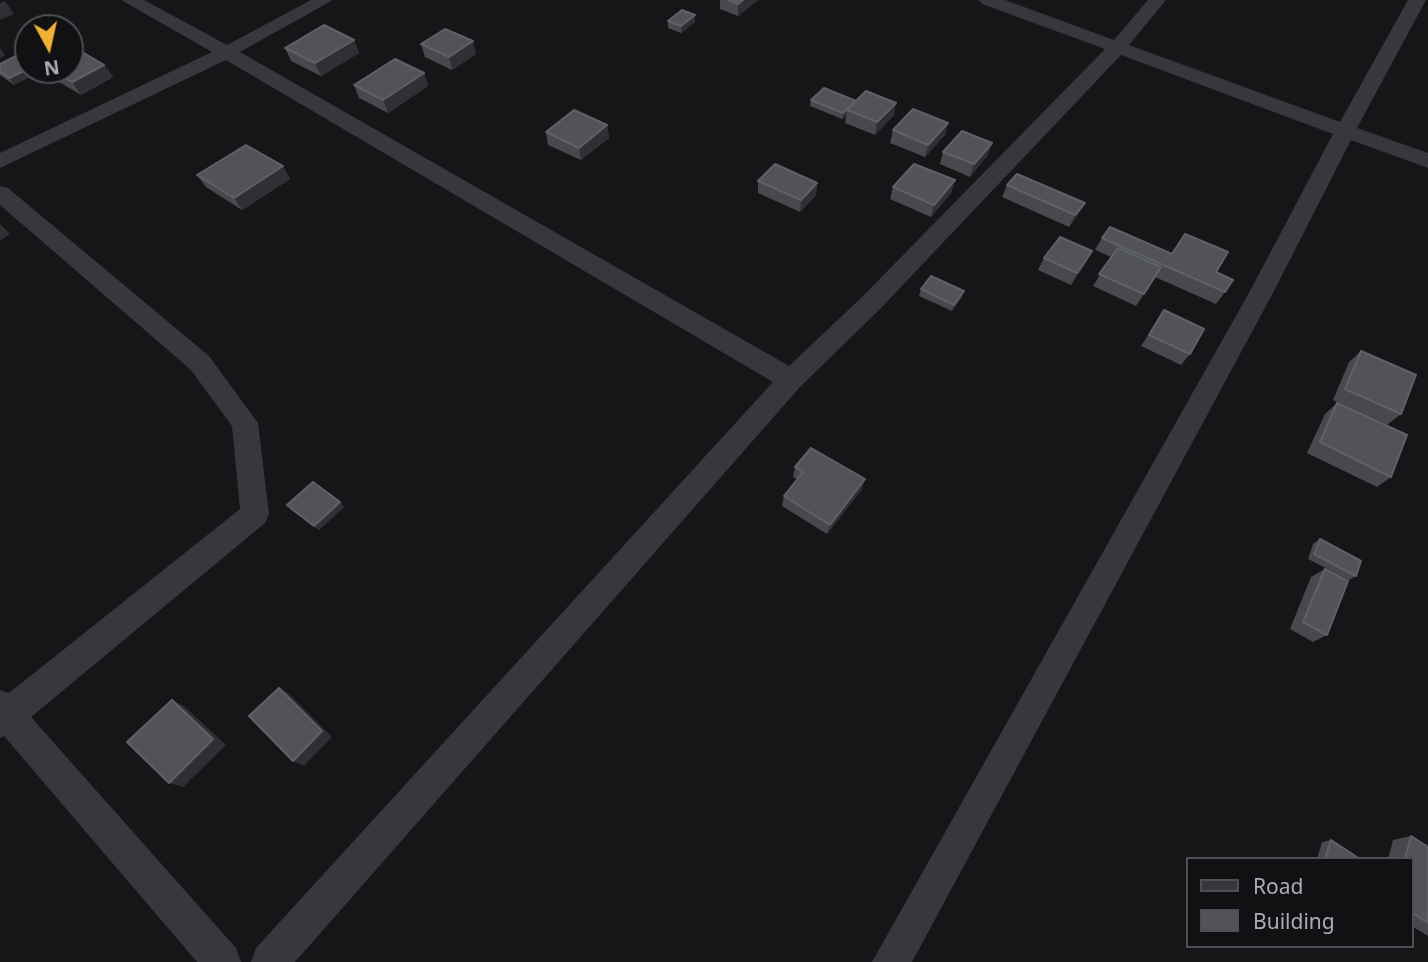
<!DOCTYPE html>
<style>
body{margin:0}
#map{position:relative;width:1428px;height:962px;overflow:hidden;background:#161618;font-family:"Noto Sans",sans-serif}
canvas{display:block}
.legend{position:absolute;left:1186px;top:857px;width:228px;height:91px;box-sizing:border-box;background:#111113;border:2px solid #4d4f55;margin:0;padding:9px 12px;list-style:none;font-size:21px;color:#a8adb8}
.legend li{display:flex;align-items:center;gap:14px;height:35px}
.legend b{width:35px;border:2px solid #4d4f55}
.north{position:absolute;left:14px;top:14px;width:70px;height:70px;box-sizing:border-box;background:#111113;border:2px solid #4d4f55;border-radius:50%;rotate:172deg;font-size:19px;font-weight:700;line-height:28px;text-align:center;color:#a8adb8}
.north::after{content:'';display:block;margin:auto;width:24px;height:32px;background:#f2b134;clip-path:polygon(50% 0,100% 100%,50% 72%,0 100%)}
</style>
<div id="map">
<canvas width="1428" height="962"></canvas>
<ul class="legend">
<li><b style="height:9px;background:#37383d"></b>Road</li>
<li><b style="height:19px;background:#525359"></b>Building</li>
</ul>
<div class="north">N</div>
</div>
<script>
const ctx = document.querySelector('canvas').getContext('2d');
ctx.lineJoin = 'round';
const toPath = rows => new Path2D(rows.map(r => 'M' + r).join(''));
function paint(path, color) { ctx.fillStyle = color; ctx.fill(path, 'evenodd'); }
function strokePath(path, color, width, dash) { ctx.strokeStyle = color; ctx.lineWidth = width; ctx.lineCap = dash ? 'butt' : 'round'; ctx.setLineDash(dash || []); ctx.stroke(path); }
const street = toPath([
 [121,0,144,0,227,45,311,0,333,0,240,52,789,366,863,296,1105,49,982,4,979,0,1005,0,1114,40,1148,0,1166,0,1129,45,1340,122,1408,0,1426,0,1357,128,1428,153,1428,168,1351,140,1274,291,912,962,872,962,1250,291,1333,134,1121,55,881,308,800,387,295,962,251,962,256,948,773,382,226,60,0,168,0,153,212,52,121,0],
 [0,186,8,188,209,356,258,423,269,514,265,523,31,717,236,948,241,962,197,962,4,736,0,738,0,690,9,693,240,509,232,426,191,370,0,205,0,186]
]);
const wall = toPath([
 [720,0,758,0,738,16,720,9],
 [695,15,695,22,681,33,668,28,668,21],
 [354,40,359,53,321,76,291,61,285,48],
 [421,44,476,54,452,70,425,57],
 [0,64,28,70,40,70,41,71,14,85,0,75],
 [104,65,113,77,81,95,49,76,45,70,70,70],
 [424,73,428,86,388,113,359,98,354,85],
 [811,100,856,101,894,115,875,135,845,123,846,116,842,119,810,106],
 [948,123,945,135,925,157,890,143,893,130],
 [607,125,609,138,581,160,548,145,546,132],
 [992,143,987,156,970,177,940,164,943,152],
 [283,166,290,179,242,210,206,187,197,175],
 [955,180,951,193,931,217,890,199,893,187],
 [758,181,817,183,816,195,800,212,758,193],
 [1007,185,1078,215,1069,227,1002,197],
 [1102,238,1172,254,1216,272,1225,292,1216,304,1155,277,1136,306,1093,286,1111,257,1095,250],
 [1092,251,1086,263,1071,285,1038,270,1044,258],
 [921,289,962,297,952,311,919,296],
 [1164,310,1190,354,1181,365,1141,346],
 [1361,351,1401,414,1387,425,1333,400,1349,362],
 [1337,403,1391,477,1377,487,1307,453,1325,414],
 [795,467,862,489,827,534,782,506,784,496,797,479,793,477],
 [340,502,344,507,319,530,291,510,287,505],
 [1320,539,1356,576,1349,580,1308,559,1313,544],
 [1325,569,1327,635,1313,642,1290,629,1311,577],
 [1411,836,1428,847,1428,936,1412,926,1412,859,1388,859,1393,840],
 [1331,840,1360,859,1317,859,1322,842]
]);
const shadedWall = toPath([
 [743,0,758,0,738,16,738,4],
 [5,1,14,14,0,20,0,3],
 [695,15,695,22,681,33,681,26],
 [354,40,359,53,321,76,315,63],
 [473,41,476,54,452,70,449,57],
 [0,48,5,55,0,58],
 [104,65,113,77,81,95,72,82],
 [28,69,28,70,40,70,41,71,14,85,9,78],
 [424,73,428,86,388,113,383,100],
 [896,103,894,115,875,135,877,122],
 [847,110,846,116,842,119,843,113],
 [948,123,945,135,925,157,928,145],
 [607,125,609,138,581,160,579,148],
 [992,143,987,156,970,177,974,164],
 [283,166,290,179,242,210,234,198],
 [955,180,951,193,931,217,934,205],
 [817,183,816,195,800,212,801,200],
 [1085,203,1078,215,1069,227,1075,215],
 [0,224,10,234,0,241],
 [1092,251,1086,263,1071,285,1077,273],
 [964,291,962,297,952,311,954,305],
 [865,479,862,489,827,534,830,525],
 [340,502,344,507,319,530,314,526],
 [279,688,289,694,332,737,304,766,293,761],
 [172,700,185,707,226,745,183,787,169,783]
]);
const building = toPath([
 [728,0,743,0,738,4,728,0],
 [682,10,695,15,681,26,668,21,682,10],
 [324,25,354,40,315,63,285,48,324,25],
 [445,29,473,41,449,57,421,44,445,29],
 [72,46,104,65,72,82,51,70,70,70,70,47,72,46],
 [20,54,28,59,28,69,9,78,0,72,0,64,20,54],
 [395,59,424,73,383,100,354,85,395,59],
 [824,88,856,101,843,113,811,100,824,88],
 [866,91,896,103,877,122,847,110,866,91],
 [913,109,948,123,928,145,893,130,913,109],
 [574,110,607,125,579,148,546,132,574,110],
 [962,131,992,143,974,164,943,152,962,131],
 [246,145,283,166,234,198,197,175,246,145],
 [775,164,817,183,801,200,758,181,775,164],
 [914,164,955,180,934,205,893,187,914,164],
 [1017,174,1085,203,1075,215,1007,185,1017,174],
 [1110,227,1172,254,1185,234,1228,252,1216,272,1233,280,1225,292,1102,238,1110,227],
 [1060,237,1092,251,1077,273,1044,258,1060,237],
 [1118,248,1161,267,1144,294,1099,274,1118,248],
 [931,276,964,291,954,305,921,289,931,276],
 [1164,310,1204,329,1190,354,1149,335,1164,310],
 [1361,351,1416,375,1401,414,1345,389,1361,351],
 [1337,403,1407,435,1391,477,1320,442,1337,403],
 [811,448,865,479,830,525,784,496,803,472,795,467,811,448],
 [313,482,340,502,314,526,287,505,313,482],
 [1320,539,1361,561,1356,576,1314,554,1320,539],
 [1325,569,1348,581,1327,635,1303,622,1325,569],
 [279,688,322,731,293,761,249,716,279,688],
 [172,700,213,739,169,783,127,742,172,700],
 [1411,836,1428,847,1428,923,1412,913,1412,859,1405,859,1411,836],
 [1331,840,1360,859,1325,859,1331,840]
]);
paint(street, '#37383d');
paint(wall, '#47494d');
paint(shadedWall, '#2f3033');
paint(building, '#525359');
strokePath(building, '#5f6168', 2);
</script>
